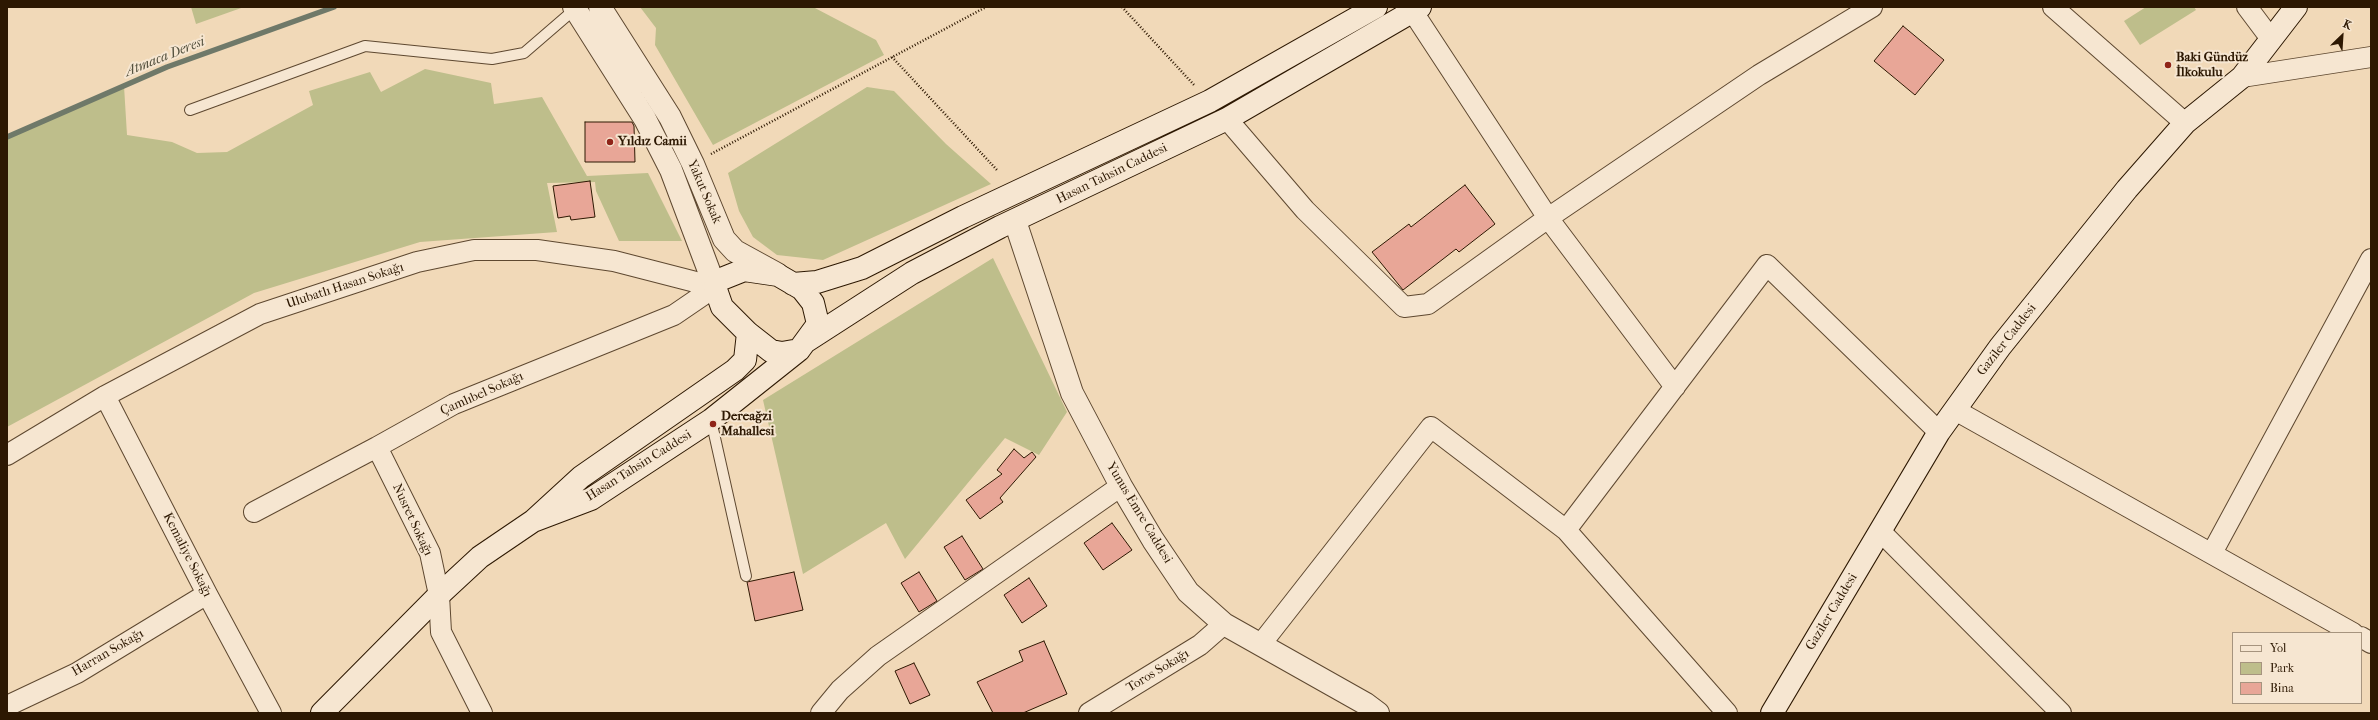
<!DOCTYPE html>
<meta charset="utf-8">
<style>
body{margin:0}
#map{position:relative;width:2378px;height:720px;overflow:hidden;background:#f1d9b8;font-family:"IM FELL French Canon",serif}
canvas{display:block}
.frame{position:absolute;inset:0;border:8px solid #2d1802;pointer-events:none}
.legend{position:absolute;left:2232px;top:632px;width:130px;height:72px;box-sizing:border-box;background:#f6e6d1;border:1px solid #a6947e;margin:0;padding:5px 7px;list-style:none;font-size:12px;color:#2d1802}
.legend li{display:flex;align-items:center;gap:8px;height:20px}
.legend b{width:20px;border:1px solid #a6947e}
.north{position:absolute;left:2322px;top:16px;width:40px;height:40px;-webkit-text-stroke:3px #f6e6d1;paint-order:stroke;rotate:25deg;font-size:11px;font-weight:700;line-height:16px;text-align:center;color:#2d1802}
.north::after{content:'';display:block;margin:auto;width:14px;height:18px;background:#2d1802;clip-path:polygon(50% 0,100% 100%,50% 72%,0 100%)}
</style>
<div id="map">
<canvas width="2378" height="720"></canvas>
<div class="frame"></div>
<ul class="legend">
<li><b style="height:5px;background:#f6e6d1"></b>Yol</li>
<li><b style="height:11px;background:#bebe8b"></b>Park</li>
<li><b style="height:11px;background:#e8a697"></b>Bina</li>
</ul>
<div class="north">K</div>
</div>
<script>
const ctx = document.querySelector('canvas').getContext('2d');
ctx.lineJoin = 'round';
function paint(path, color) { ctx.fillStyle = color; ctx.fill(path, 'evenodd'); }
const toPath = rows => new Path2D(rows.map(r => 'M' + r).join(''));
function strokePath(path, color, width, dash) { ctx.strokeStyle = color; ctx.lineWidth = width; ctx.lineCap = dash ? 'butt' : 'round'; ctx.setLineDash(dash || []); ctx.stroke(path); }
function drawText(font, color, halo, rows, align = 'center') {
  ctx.font = font + ' "IM FELL French Canon",serif'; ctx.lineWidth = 4; ctx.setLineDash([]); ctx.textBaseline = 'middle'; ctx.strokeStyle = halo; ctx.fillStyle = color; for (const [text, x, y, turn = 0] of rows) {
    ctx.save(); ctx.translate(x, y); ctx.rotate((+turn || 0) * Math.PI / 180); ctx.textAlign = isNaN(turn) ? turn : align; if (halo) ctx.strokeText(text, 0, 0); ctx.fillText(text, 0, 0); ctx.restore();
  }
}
const green = toPath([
 [191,7,244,7,196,24],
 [640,7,813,7,876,40,884,55,713,145,655,45,656,28],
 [2146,7,2194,7,2196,10,2140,45,2124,21],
 [425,69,491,83,494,104,542,97,587,176,648,173,682,241,619,241,596,191,595,182,547,183,557,232,420,242,254,293,7,427,7,139,47,119,124,86,127,135,172,142,197,153,227,152,313,105,309,91,370,72,381,92],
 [867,87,894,91,946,144,991,184,823,260,777,255,753,237,739,211,728,173],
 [993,258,1067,412,1039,455,1005,438,905,559,886,523,803,574,763,400]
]);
const stream = toPath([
 [7,137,167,67,334,7]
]);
const building = toPath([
 [1903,26,1944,60,1915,95,1874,61,1903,26],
 [585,122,632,122,634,126,635,162,585,162,585,122],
 [590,181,595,217,571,220,570,216,558,218,553,186,590,181],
 [1465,185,1495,224,1459,252,1456,249,1403,290,1372,252,1409,224,1411,227,1465,185],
 [1014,449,1024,458,1032,452,1036,457,1000,498,1003,502,980,519,966,500,1002,474,997,470,1014,449],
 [1112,523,1132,550,1103,570,1084,543,1112,523],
 [962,536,983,569,965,580,944,547,962,536],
 [794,572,803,610,755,621,747,582,794,572],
 [919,572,937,601,919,612,901,583,919,572],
 [1029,578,1047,606,1022,623,1004,595,1029,578],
 [1044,641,1067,694,1023,713,993,713,977,682,1023,661,1019,651,1044,641],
 [914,663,930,695,910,704,895,671,914,663]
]);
const path = toPath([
 [1122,7,1195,86],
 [892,57,997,170],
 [711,154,986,7]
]);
const service = toPath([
 [190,110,365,46,492,59,524,53,575,9],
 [711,420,746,576]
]);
const minor = toPath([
 [2053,7,2185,123],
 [2247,7,2271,39],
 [1413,12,1548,218,1675,387],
 [2242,77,2371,57],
 [1227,119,1305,210,1404,307,1428,304,1548,218,1759,75,1872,7],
 [105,396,207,594,271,713],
 [1955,410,2353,633],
 [377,447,430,553,439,595,441,632,482,713],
 [7,455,105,396,260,314,417,262,474,250,537,250,614,261,715,287],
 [254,512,377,447,454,404,674,315,715,287],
 [1566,530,1767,265,1939,432],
 [1880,531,2061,713],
 [2212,553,2371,259],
 [2361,637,2371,643],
 [1261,644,1431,427,1566,530,1727,713],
 [7,706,77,673,207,594],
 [821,713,840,690,878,656,1121,486],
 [1089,713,1200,645,1224,624]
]);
const tertiary = toPath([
 [574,7,645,119,671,170,715,287],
 [600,7,670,117,693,164,724,239,735,251,777,274],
 [1015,221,1072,393,1121,486,1153,540,1188,592,1224,624,1366,704,1378,713]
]);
const secondary = toPath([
 [793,284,817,282,862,268,963,217,1210,101,1376,7],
 [805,342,912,273,1000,227,1227,119,1420,7],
 [533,521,591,499,711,420,799,350,818,324,813,303,802,289,778,275,744,270,719,280,715,287,722,307,748,333,771,351,782,353,799,350],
 [322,713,439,595,480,557,533,521,581,477,735,370,745,360,748,333],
 [1772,713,1939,432,2000,347,2127,189,2185,123,2242,77,2296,7]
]);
const markers = [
 [2168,65,4,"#8f2418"],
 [610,142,4,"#8f2418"],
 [713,424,4,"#8f2418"]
];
const poiNames = [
 ["Baki Gündüz",2176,58],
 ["İlkokulu",2176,73],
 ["Yıldız Camii",618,142],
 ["Dereağzi",721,417],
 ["Mahallesi",721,432]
];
const streetNames = [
 ["Hasan Tahsin Caddesi",1112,174,-26],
 ["Yakut Sokak",704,192,67],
 ["Ulubatlı Hasan Sokağı",345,286,-18],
 ["Gaziler Caddesi",2007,340,-52],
 ["Çamlıbel Sokağı",482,394,-24],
 ["Hasan Tahsin Caddesi",639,466,-32],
 ["Yunus Emre Caddesi",1139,513,59],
 ["Nusret Sokağı",412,520,65],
 ["Kemaliye Sokağı",187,555,63],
 ["Gaziler Caddesi",1832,612,-59],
 ["Harran Sokağı",108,653,-30],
 ["Toros Sokağı",1158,671,-31]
];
const waterNames = [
 ["Atmaca Deresi",165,57,-22]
];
paint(green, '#bebe8b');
strokePath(stream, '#6f7969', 5.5);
paint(building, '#e8a697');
strokePath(building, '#2d1802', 1);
strokePath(service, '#5e4830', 12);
strokePath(minor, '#5e4830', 22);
strokePath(tertiary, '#5e4830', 24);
strokePath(secondary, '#2d1802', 24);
strokePath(path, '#2d1802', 2.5, [1, 2]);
strokePath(service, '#f6e6d1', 10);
strokePath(minor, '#f6e6d1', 20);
strokePath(tertiary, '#f6e6d1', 22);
strokePath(secondary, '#f6e6d1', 22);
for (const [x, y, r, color] of markers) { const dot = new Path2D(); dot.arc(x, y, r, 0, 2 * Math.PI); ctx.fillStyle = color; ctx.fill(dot); strokePath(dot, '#f6e6d1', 1.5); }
drawText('bold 13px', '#2d1802', '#f6e6d1', poiNames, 'left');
drawText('13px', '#2d1802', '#f6e6d1', streetNames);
drawText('italic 14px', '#54513e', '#f6e6d1', waterNames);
</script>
